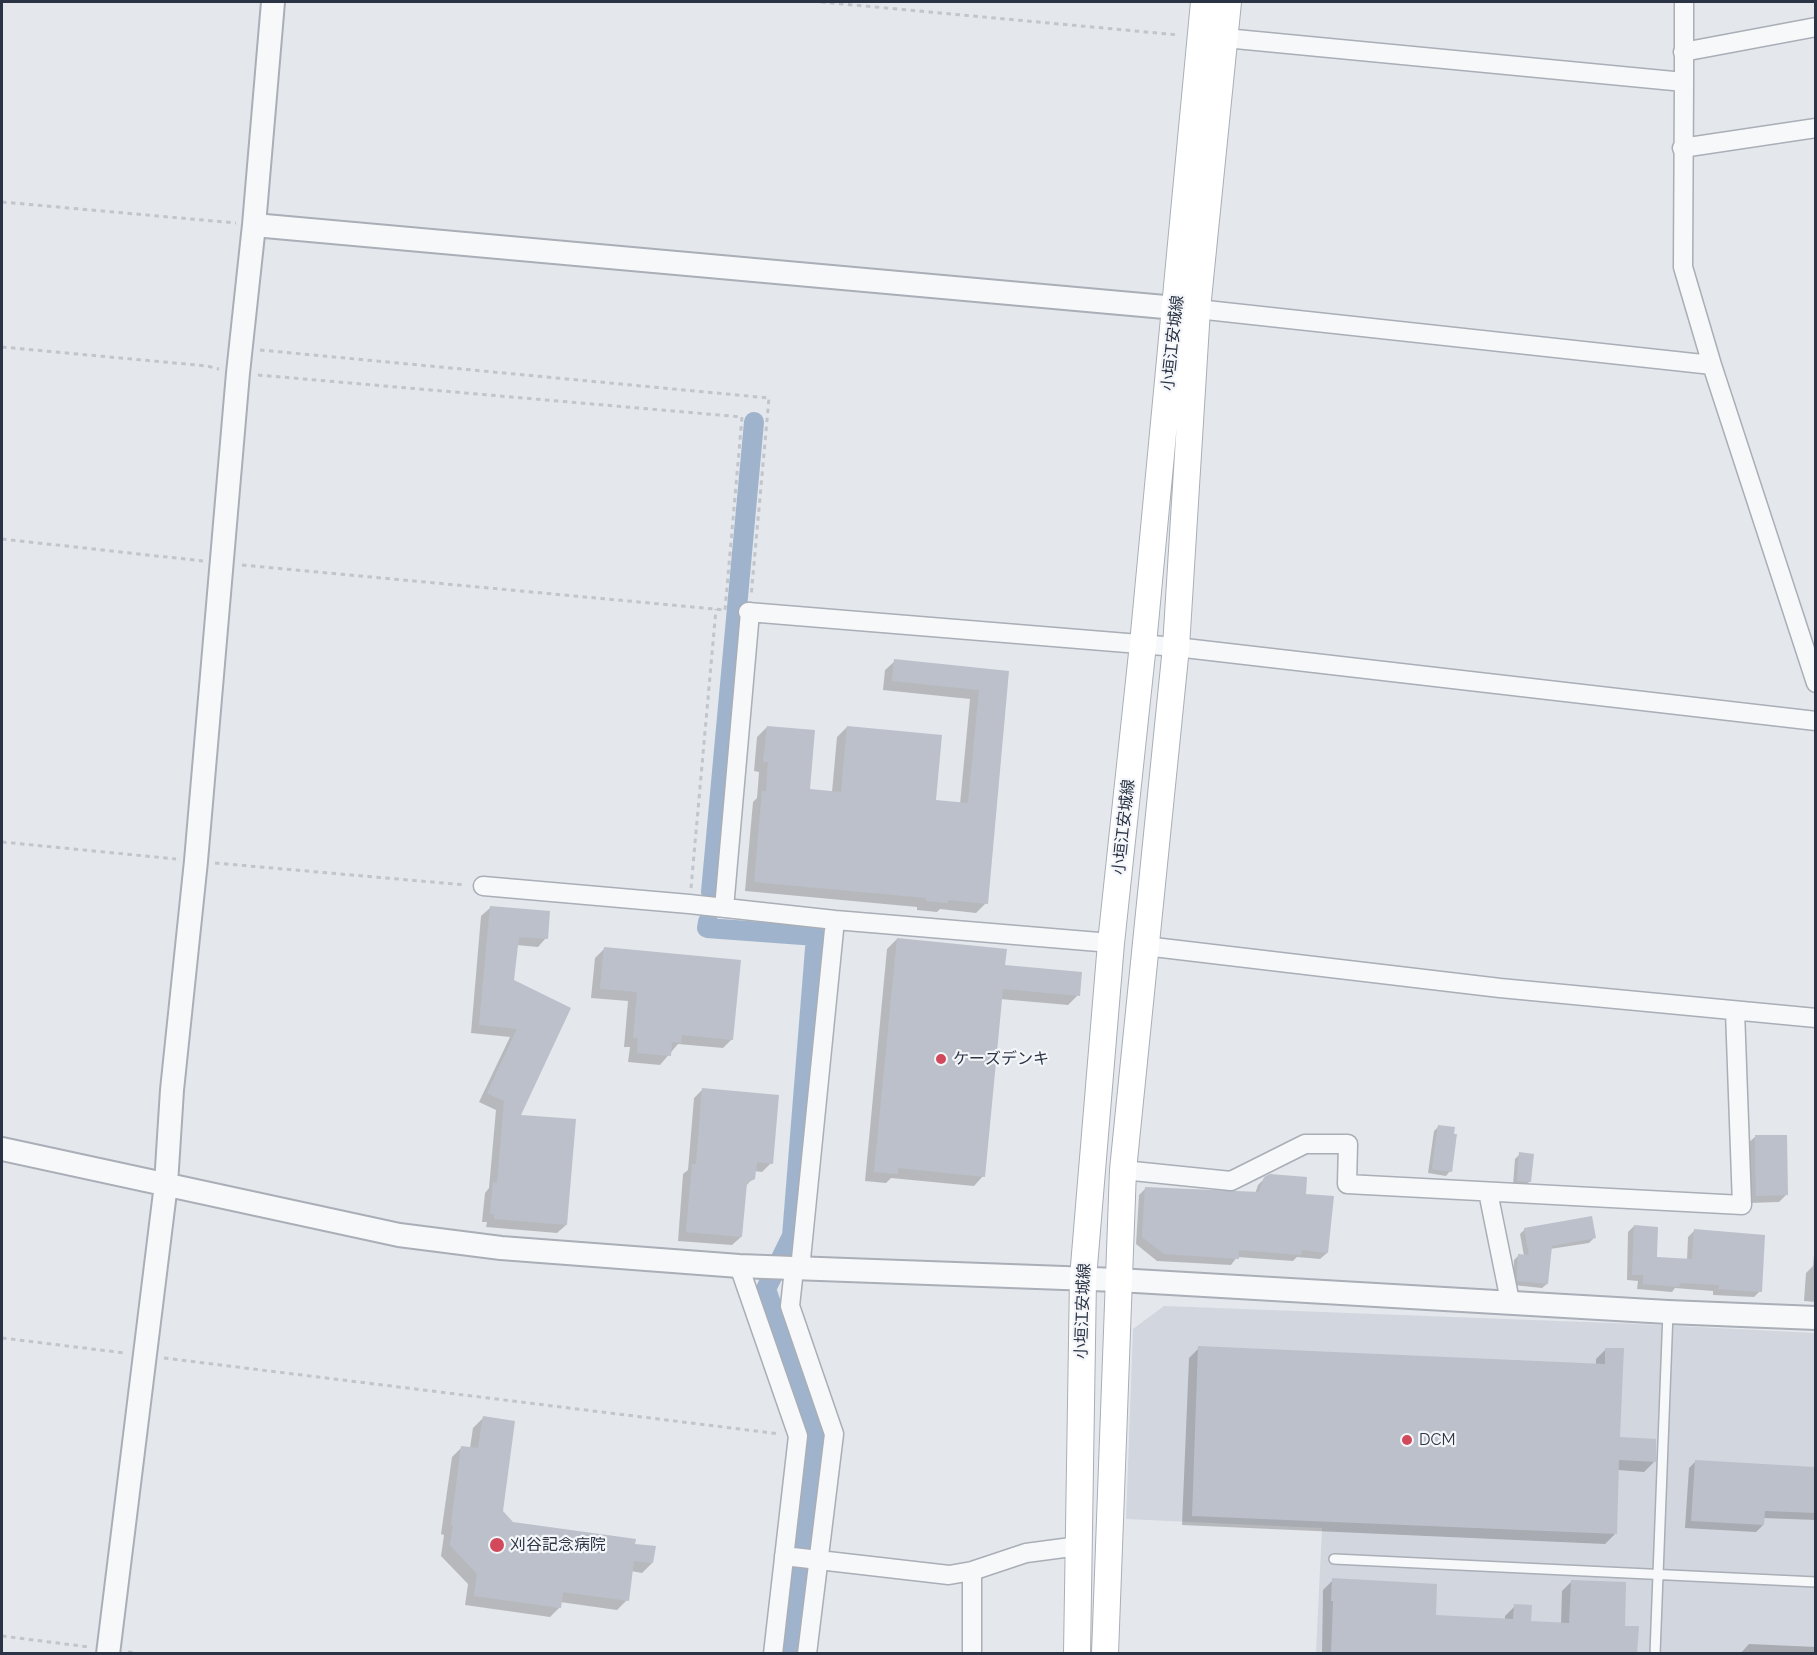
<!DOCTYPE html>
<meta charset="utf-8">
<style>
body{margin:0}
#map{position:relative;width:1817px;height:1655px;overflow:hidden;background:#e4e7ec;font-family:Raleway,sans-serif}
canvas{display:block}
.frame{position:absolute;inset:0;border:3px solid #2b3445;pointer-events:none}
</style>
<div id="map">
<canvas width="1817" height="1655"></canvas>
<div class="frame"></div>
</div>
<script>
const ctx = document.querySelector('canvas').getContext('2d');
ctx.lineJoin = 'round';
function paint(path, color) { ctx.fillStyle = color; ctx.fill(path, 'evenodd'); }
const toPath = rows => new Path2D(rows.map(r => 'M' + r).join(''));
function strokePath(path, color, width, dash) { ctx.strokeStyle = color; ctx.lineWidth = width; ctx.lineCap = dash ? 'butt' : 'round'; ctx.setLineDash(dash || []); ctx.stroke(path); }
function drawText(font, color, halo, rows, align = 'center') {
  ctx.font = font + ' Raleway,"Noto Sans JP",sans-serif'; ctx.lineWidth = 4.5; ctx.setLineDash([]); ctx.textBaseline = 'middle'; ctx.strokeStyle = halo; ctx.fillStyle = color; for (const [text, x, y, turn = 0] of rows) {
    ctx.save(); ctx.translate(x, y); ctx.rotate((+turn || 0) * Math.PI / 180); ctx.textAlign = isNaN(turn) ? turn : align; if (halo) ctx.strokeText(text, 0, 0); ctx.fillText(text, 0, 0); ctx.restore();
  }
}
const built = toPath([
 [1164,1306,1638,1324,1815,1333,1815,1653,1316,1653,1322,1528,1126,1519,1133,1329]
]);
const shadow = toPath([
 [895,661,1008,672,986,903,976,913,940,909,937,912,917,910,917,907,745,891,753,802,757,798,759,772,754,771,757,737,767,727,808,790,832,792,837,737,847,727,934,801,960,804,970,699,883,690,885,670],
 [490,908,546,938,538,947,516,945,512,981,569,1009,518,1116,566,1225,557,1233,486,1227,487,1222,482,1222,485,1193,489,1188,496,1110,479,1102,510,1037,471,1033,481,916],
 [897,939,1004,966,1078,995,1068,1005,1000,999,983,1176,974,1186,891,1178,886,1183,865,1181,887,949],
 [604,949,732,1039,723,1048,678,1044,660,1065,628,1062,630,1047,624,1047,628,1001,591,998,595,958],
 [703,1089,771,1163,762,1172,754,1171,753,1178,745,1187,741,1237,732,1245,678,1241,683,1174,688,1170,694,1098],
 [1439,1126,1450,1171,1446,1176,1428,1173,1434,1131],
 [1756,1136,1786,1195,1779,1202,1749,1203,1748,1143],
 [1520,1154,1530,1181,1525,1186,1513,1185,1515,1159],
 [1265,1178,1327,1253,1320,1259,1297,1257,1293,1261,1237,1257,1231,1265,1157,1261,1136,1244,1139,1195,1145,1189,1255,1194,1258,1185],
 [1634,1226,1655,1258,1687,1260,1688,1237,1694,1231,1760,1291,1754,1297,1713,1295,1713,1291,1675,1288,1672,1292,1637,1289,1638,1281,1627,1280,1628,1232],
 [1525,1229,1594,1238,1589,1243,1550,1249,1547,1284,1542,1288,1513,1285,1514,1260,1519,1255,1524,1256,1520,1234],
 [1816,1230,1816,1302,1804,1301,1806,1273,1813,1266],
 [1199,1348,1596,1365,1596,1359,1606,1349,1619,1439,1654,1462,1644,1472,1618,1470,1615,1534,1605,1544,1182,1525,1189,1358],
 [483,1418,502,1511,512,1524,634,1545,652,1563,642,1573,631,1571,627,1600,617,1610,560,1602,560,1607,550,1617,465,1605,468,1584,441,1556,444,1535,441,1534,452,1457,462,1447,470,1448,473,1428],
 [1695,1462,1816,1468,1816,1520,1763,1518,1763,1525,1756,1532,1685,1528,1689,1468],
 [1333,1580,1434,1616,1505,1620,1505,1616,1515,1606,1530,1622,1561,1624,1562,1591,1572,1581,1623,1627,1637,1628,1636,1654,1322,1654,1323,1590],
 [1749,1644,1816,1647,1816,1654,1740,1654]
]);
const canal = toPath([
 [711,892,754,422],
 [708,922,707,928,816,936,792,1236,766,1289,817,1435,793,1654]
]);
const building = toPath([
 [894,659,1009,671,988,904,948,900,948,903,926,901,926,898,754,882,762,791,766,791,768,762,763,762,767,726,815,730,810,789,841,792,847,726,942,735,936,800,968,803,979,690,892,681],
 [490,906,550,911,548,939,519,937,514,980,571,1008,521,1115,576,1119,567,1225,494,1219,494,1214,490,1214,493,1182,497,1183,504,1101,487,1093,517,1029,479,1025],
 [897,938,1007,949,1005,965,1082,972,1080,996,1003,989,985,1177,898,1168,898,1174,874,1172],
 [604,947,741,960,733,1040,682,1035,681,1043,672,1042,671,1056,637,1053,638,1038,633,1038,637,992,600,989],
 [702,1088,779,1095,773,1164,757,1162,755,1179,747,1183,742,1237,686,1232,692,1164,696,1164],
 [1438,1125,1455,1127,1454,1134,1457,1134,1452,1172,1432,1169],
 [1755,1135,1787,1135,1788,1195,1756,1196],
 [1519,1152,1534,1154,1531,1182,1517,1181],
 [1270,1174,1307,1177,1306,1194,1334,1196,1328,1253,1302,1250,1301,1255,1239,1250,1239,1259,1164,1254,1142,1237,1145,1187,1259,1192,1264,1177],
 [1592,1216,1596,1238,1552,1246,1548,1284,1517,1281,1518,1254,1529,1255,1524,1228],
 [1634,1225,1658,1227,1657,1257,1692,1259,1694,1229,1765,1235,1762,1292,1718,1289,1719,1285,1680,1283,1679,1287,1643,1284,1643,1275,1632,1275],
 [1198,1346,1605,1364,1605,1348,1624,1348,1620,1437,1656,1439,1656,1462,1619,1460,1617,1534,1192,1516],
 [483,1416,515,1421,503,1511,513,1522,636,1539,635,1544,656,1546,653,1563,634,1561,629,1601,563,1592,561,1608,474,1596,477,1574,450,1545,453,1525,451,1525,461,1446,478,1448],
 [1695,1460,1815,1467,1815,1513,1765,1511,1764,1525,1691,1521],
 [1332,1578,1437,1584,1436,1615,1513,1619,1514,1604,1532,1605,1531,1621,1569,1623,1571,1580,1626,1582,1625,1626,1639,1626,1637,1653,1331,1653,1333,1601,1331,1601]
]);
const path = toPath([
 [821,2,1179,35],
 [2,202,236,223],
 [2,347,207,366,219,369],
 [260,350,769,398,751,597],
 [258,375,742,417,725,610],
 [2,539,203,561],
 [242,565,725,610],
 [2,842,176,859],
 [215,863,466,885],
 [691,888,716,609],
 [2,1338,125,1353],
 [164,1358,780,1434],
 [2,1636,89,1647],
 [128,1652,144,1654]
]);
const service = toPath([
 [1334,1559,1816,1582],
 [1655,1654,1668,1312]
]);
const minor = toPath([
 [1225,38,1684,82,1683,267,1712,365],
 [1683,52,1816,27],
 [1684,82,1684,2],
 [1682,148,1816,128],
 [1197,309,1712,365,1816,683],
 [748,612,1176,647,1816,721],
 [483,886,689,904,835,920,1111,943],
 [724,908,750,612],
 [1145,946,1500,988,1816,1018],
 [1123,1170,1231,1181,1305,1144,1348,1144,1347,1184,1742,1205,1735,1011],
 [1488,1192,1510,1301],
 [739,1266,798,1436,773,1654],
 [794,1269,790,1306,834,1434,807,1654],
 [800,1269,835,920],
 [784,1556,949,1575,972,1571,1026,1553,1079,1546],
 [972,1654,972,1571]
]);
const tertiary = toPath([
 [254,225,273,2],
 [2,1149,399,1235,501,1248,739,1266,1118,1280,1668,1312,1816,1318],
 [108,1654,166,1184,172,1090,196,861,238,373,254,225,1176,308]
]);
const secondary = toPath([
 [1077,1654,1083,1278,1111,943,1143,644,1204,2],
 [1105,1654,1123,1170,1176,647,1197,309,1228,2]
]);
const markers = [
 [941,1059,6,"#d1495b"],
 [1407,1440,6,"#d1495b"],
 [497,1545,8,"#d1495b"]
];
const streetNames = [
 ["小垣江安城線",1173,343,-84],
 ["小垣江安城線",1124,827,-84],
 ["小垣江安城線",1083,1311,-88]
];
const poiNames = [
 ["ケーズデンキ",953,1059],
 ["DCM",1419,1440],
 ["刈谷記念病院",510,1545]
];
paint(built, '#d2d6de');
paint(shadow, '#0003');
strokePath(canal, '#9fb4cc', 20);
paint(building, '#bbc0ca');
strokePath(service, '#a9aeb7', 12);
strokePath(minor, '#a9aeb7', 21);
strokePath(tertiary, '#a9aeb7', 26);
strokePath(secondary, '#a9aeb7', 28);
strokePath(path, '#c2c5cb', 3, [4.5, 4.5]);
strokePath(service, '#f7f8fa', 9);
strokePath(minor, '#f7f8fa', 18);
strokePath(tertiary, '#f7f8fa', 22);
strokePath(secondary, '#fff', 26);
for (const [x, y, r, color] of markers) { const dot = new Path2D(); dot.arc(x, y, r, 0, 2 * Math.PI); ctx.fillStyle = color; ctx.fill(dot); strokePath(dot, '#f4f6f9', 2); }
drawText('16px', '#2b3445', '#f4f6f9', streetNames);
drawText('16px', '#2b3445', '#f4f6f9', poiNames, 'left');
</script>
